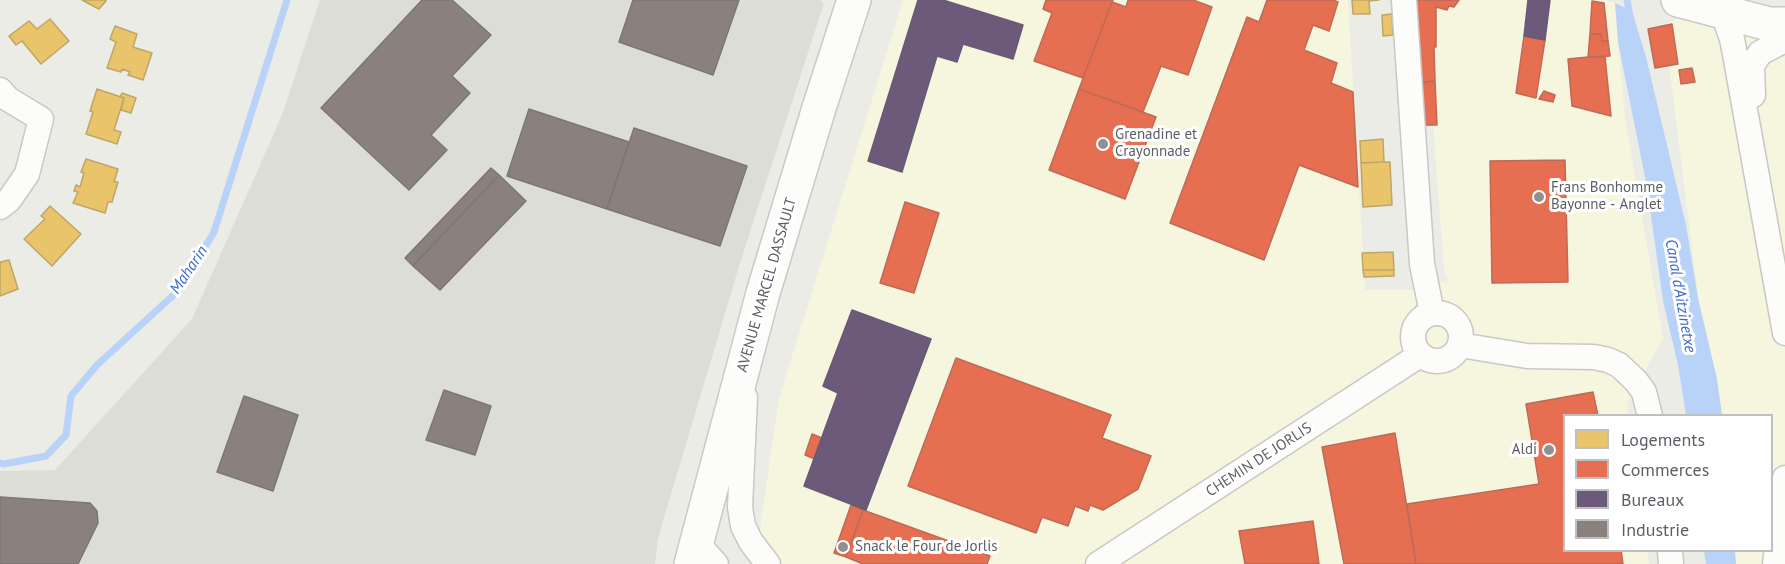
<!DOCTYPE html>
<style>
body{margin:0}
#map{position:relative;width:1785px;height:564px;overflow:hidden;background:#ecece6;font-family:"PT Sans",sans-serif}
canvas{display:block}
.legend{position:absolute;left:1563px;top:414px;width:210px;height:138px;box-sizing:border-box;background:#fff;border:2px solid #bdbfc1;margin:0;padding:8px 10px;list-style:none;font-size:18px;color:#5b5e65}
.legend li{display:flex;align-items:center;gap:12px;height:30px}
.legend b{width:30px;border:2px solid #bdbfc1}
</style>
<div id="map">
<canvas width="1785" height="564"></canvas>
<ul class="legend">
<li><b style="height:16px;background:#e9c46a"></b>Logements</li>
<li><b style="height:16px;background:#e76f51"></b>Commerces</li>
<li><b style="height:16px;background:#6d597a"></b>Bureaux</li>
<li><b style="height:16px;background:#8a817c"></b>Industrie</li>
</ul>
</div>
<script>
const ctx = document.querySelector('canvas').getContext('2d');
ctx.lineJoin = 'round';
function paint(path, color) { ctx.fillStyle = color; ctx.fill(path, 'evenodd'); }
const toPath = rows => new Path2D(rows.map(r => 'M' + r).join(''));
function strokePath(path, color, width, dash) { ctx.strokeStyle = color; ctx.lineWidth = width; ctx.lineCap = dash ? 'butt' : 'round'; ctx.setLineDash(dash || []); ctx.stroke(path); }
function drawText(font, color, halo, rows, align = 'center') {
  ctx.font = font + ' "PT Sans",sans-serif'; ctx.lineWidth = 6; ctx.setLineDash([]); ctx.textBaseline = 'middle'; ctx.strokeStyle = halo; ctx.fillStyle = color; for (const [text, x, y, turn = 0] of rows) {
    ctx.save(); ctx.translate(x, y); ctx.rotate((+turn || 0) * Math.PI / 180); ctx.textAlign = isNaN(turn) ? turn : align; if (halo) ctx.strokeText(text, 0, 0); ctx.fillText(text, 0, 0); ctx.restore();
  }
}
const commercial = toPath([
 [903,0,1348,0,1365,290,1409,290,1448,281,1444,268,1433,126,1421,126,1414,0,1605,0,1615,3,1625,119,1663,338,1627,404,1628,415,1564,416,1564,550,1647,551,1649,564,755,564,779,398],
 [1702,8,1781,52,1785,52,1785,564,1732,564,1730,551,1772,550,1772,416,1713,415,1664,25]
]);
const industrial = toPath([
 [320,0,820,0,824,3,740,263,658,538,655,564,0,564,0,471,55,470,192,319,282,115]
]);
const water = toPath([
 [1615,3,1632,11,1646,57,1686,225,1698,298,1717,379,1722,415,1686,415,1678,365,1663,301,1647,187,1618,42],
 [1704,551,1735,551,1736,564,1706,564]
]);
const homes = toPath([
 [82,0,105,0,106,1,99,9,82,0],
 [1352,0,1379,0,1369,1,1370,14,1353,14,1352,0],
 [1392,14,1393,35,1383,36,1382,15,1392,14],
 [50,19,69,41,41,64,22,41,16,45,9,36,29,21,37,29,50,19],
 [115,26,137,34,133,47,152,53,143,80,128,75,130,72,122,69,121,72,107,68,116,42,110,39,115,26],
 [97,89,124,98,114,130,121,132,117,144,86,134,93,112,90,111,97,89],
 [122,93,136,98,131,113,121,110,124,98,120,97,122,93],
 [1383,139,1384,162,1361,163,1360,141,1383,139],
 [86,159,118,169,114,182,118,182,112,202,108,202,105,213,73,203,78,192,74,191,76,185,80,187,84,173,81,172,86,159],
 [1384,162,1390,162,1392,205,1363,207,1361,163,1384,162],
 [50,206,81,234,52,266,24,239,45,219,41,216,50,206],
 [1393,252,1394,270,1363,270,1362,253,1393,252],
 [9,260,18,289,0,296,0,262,9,260],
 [1363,270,1394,270,1394,276,1364,277,1363,270]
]);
const shops = toPath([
 [1046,0,1113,0,1083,78,1034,61,1052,13,1043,9,1046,0],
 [1128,0,1193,0,1212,7,1188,75,1161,66,1143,112,1079,89,1112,2,1126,7,1128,0],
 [1267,0,1333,0,1338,2,1329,31,1313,25,1304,50,1337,63,1331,83,1353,92,1358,187,1299,165,1264,260,1170,223,1247,17,1259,22,1267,0],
 [1414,0,1459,0,1454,7,1449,6,1447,10,1436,7,1436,47,1434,47,1435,81,1418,83,1414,0],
 [1592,1,1604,3,1608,41,1602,41,1601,34,1590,34,1592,1],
 [1672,24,1678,64,1655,68,1648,29,1672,24],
 [1590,34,1601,34,1602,41,1608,41,1610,56,1588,57,1590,34],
 [1524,36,1545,40,1536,98,1516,93,1524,36],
 [1588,57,1605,57,1611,116,1572,106,1568,59,1588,57],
 [1692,68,1695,82,1681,84,1679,70,1692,68],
 [1435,81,1437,125,1423,125,1421,83,1435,81],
 [1079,89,1156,117,1125,199,1049,170,1079,89],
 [1544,91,1555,95,1553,102,1539,99,1544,91],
 [1565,160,1568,282,1492,283,1490,161,1565,160],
 [905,202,939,213,914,293,880,283,905,202],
 [956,358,1111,415,1102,438,1151,456,1138,489,1103,510,1090,505,1088,511,1075,506,1068,526,1042,517,1036,533,908,486,956,358],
 [1593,392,1598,416,1564,416,1564,550,1621,550,1623,564,1416,564,1407,504,1539,484,1526,404,1593,392],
 [1395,433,1416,564,1344,564,1322,447,1395,433],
 [812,434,822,438,815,459,805,455,812,434],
 [851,505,863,510,846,557,834,553,851,505],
 [863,510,990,556,987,564,863,564,846,557,863,510],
 [1313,521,1319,564,1245,564,1239,531,1313,521]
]);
const offices = toPath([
 [918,0,943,0,1023,25,1013,59,963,44,957,62,937,56,902,172,868,161,918,0],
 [1528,0,1550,0,1545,40,1524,36,1528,0],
 [852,310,931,339,866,510,804,486,838,393,823,386,852,310]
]);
const industry = toPath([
 [422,0,452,0,491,35,452,76,470,93,431,135,447,150,409,190,321,108,422,0],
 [633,0,739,0,713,75,619,42,633,0],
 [529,109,629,142,607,209,507,176,529,109],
 [634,128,747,166,720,246,607,209,634,128],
 [491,168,499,175,413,266,405,258,491,168],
 [499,175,526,201,440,290,413,266,499,175],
 [444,390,491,406,475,455,426,440,444,390],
 [244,396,298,415,273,491,217,472,244,396],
 [0,497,90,503,97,511,98,523,78,564,0,564,0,497]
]);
const stream = toPath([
 [1627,0,1630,17],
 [0,463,4,464,46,456,66,435,71,396,97,365,179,290,214,232,287,0]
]);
const street = toPath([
 [1404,0,1422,264,1432,313],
 [1722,10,1732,39,1735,54,1785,333],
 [0,90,8,99,41,119,27,174,9,200,0,207],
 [1753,95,1752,66,1760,53,1785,40],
 '1413 337a24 24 0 1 1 48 0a24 24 0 1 1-48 0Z',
 [1460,345,1527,356,1594,357,1608,360,1619,365,1636,381,1644,392,1650,416],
 [745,397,740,507,743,526,751,542,768,564],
 [696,542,716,564],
 [1670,550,1671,564],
 [1098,564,1420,355],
 [1775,564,1785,478]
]);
const secondary = toPath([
 [1678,0,1769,24,1785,24],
 [691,564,763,293,819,108,854,0]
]);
const markers = [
 [1103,144,6,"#8e9092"],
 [1539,197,6,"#8e9092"],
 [1549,450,6,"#8e9092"],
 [843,547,6,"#8e9092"]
];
const poiNames = [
 ["Grenadine et",1115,135],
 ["Crayonnade",1115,152],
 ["Frans Bonhomme",1551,188],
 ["Bayonne - Anglet",1551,205],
 ["Aldi",1537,450,"right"],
 ["Snack le Four de Jorlis",855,547]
];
const streetNames = [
 ["AVENUE MARCEL DASSAULT",767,285,-74],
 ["CHEMIN DE JORLIS",1259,460,-33]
];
const waterNames = [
 ["Maharin",189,270,-56],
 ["Canal d'Aitzinetxe",1680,296,80]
];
paint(commercial, '#f6f5de');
paint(industrial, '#ddddd7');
paint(water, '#b9d2f8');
paint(homes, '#e9c46a');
strokePath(homes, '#bea568', 1.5);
paint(shops, '#e76f51');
strokePath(shops, '#bd6a57', 1.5);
paint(offices, '#6d597a');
strokePath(offices, '#685a74', 1.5);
paint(industry, '#8a817c');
strokePath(industry, '#7c7675', 1.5);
strokePath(stream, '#b9d2f8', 7);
strokePath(street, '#c8c8c7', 27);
strokePath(secondary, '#c9c9c9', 36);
strokePath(street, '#fcfcfb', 24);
strokePath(secondary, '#fcfcfb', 33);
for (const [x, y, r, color] of markers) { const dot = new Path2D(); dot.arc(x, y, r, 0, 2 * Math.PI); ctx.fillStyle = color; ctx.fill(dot); strokePath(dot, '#fff', 2); }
drawText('15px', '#5b5e65', '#fff', poiNames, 'left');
drawText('15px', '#5b5e65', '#fff', streetNames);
drawText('italic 16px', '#3a68ce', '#fff', waterNames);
</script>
